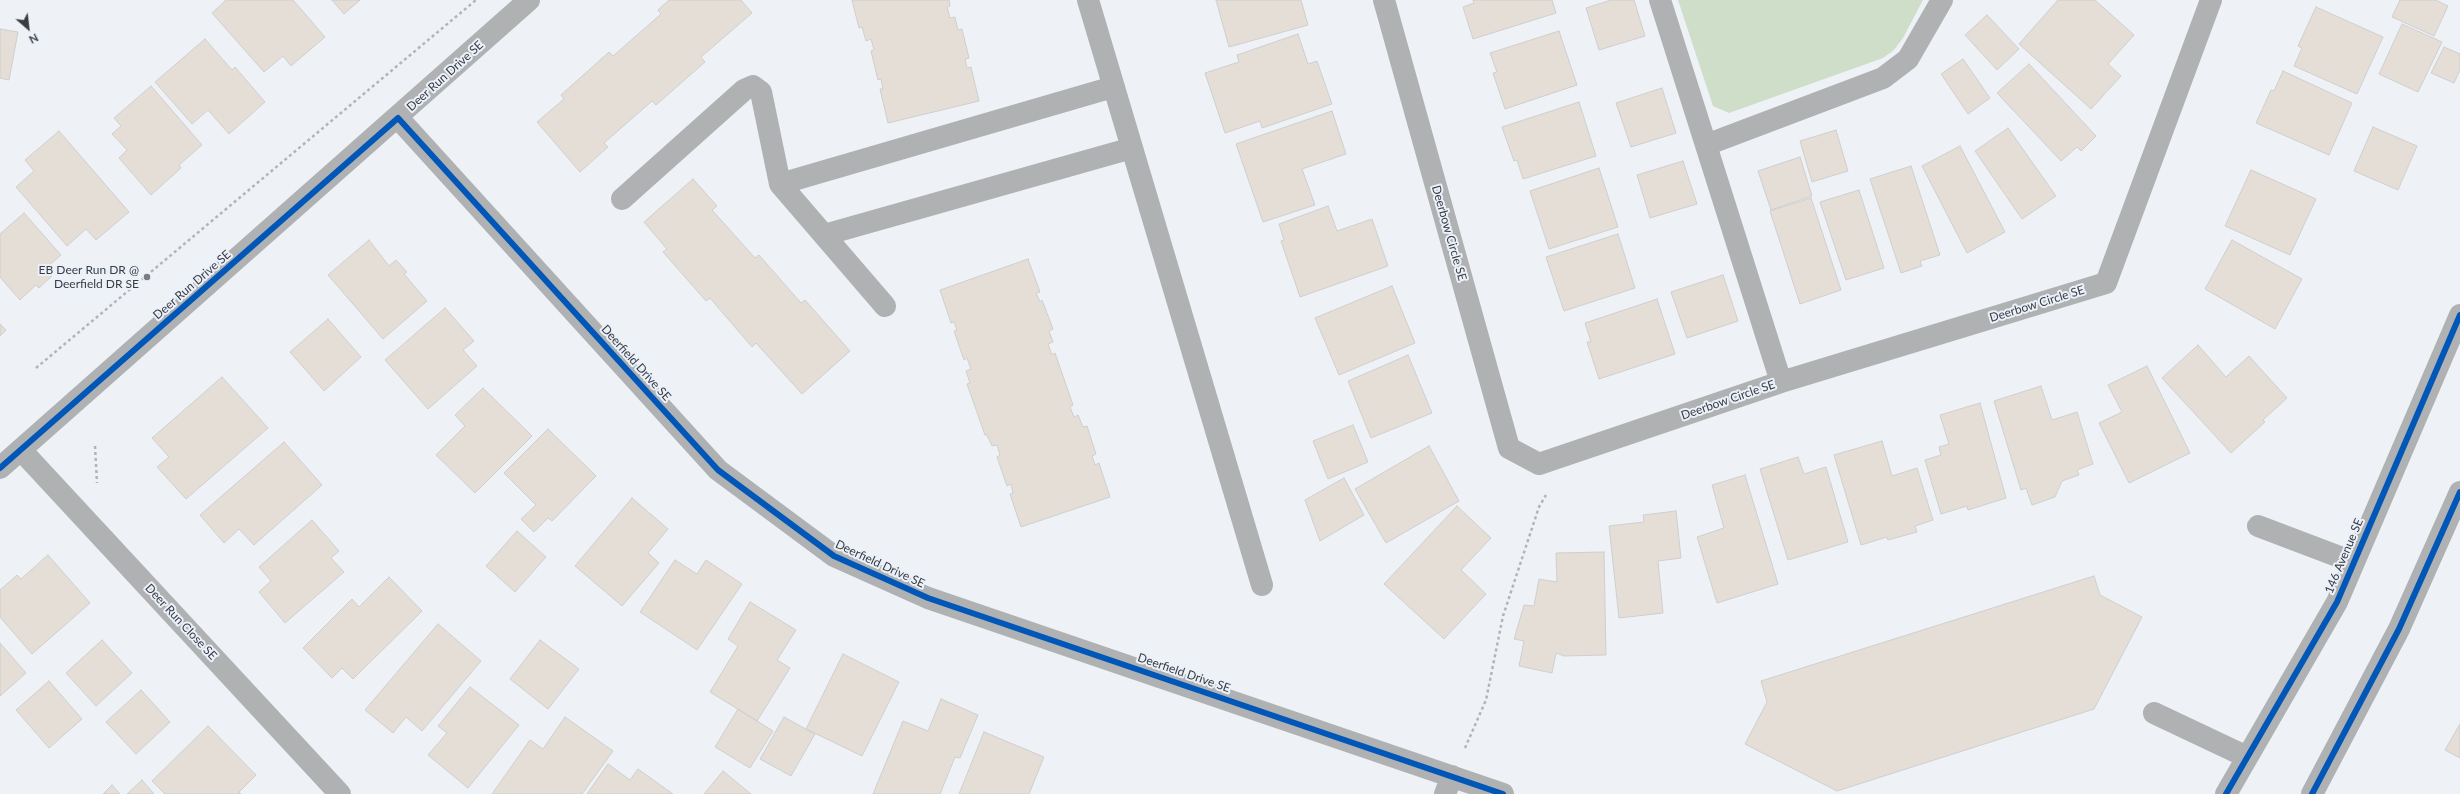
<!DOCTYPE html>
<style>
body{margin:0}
#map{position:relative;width:2460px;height:794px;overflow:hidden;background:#eef2f6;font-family:Lato,sans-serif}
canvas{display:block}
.north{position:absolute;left:8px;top:8px;width:40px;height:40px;-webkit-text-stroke:3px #ebf1fa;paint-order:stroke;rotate:152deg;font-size:11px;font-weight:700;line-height:16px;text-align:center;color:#3a3c40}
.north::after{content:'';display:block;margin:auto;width:14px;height:18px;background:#3a3c40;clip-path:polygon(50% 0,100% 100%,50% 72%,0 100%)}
</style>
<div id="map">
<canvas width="2460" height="794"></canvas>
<div class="north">N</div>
</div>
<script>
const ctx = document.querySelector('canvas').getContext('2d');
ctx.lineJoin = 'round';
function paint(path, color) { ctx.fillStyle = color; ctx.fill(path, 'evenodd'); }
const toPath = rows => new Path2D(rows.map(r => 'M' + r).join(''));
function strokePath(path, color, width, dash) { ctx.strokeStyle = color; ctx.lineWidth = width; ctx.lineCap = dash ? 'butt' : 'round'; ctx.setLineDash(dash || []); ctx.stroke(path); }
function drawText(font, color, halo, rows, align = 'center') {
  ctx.font = font + ' Lato,sans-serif'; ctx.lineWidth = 4; ctx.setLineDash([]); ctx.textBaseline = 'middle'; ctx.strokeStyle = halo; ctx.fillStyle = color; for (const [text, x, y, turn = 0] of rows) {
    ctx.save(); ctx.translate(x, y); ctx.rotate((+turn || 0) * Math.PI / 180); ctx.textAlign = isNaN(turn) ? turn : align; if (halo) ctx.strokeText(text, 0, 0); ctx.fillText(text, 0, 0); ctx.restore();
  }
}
const green = toPath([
 [1678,0,1923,0,1903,38,1894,50,1883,58,1729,113,1713,106]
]);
const building = toPath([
 [226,0,293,0,325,37,291,66,283,56,264,72,212,13,226,0],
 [332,0,360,0,344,14,332,0],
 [669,0,741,0,752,13,701,57,705,62,656,105,652,101,604,143,608,147,580,172,537,122,564,99,561,95,609,52,613,56,661,14,658,10,669,0],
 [852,0,949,0,950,6,947,7,950,18,955,17,958,30,962,29,969,58,965,59,967,68,971,67,979,101,888,123,880,89,883,89,881,79,878,80,871,51,874,50,871,39,866,41,862,27,859,28,852,0],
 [1216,0,1301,0,1308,25,1229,47,1216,0],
 [1473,0,1552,0,1556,13,1473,39,1463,7,1474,3,1473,0],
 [1611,0,1634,0,1645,36,1599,50,1586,8,1611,0],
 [2058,0,2095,0,2134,35,2108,64,2121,76,2091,109,2019,44,2058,0],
 [2400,0,2436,0,2448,6,2434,36,2392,17,2400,0],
 [2316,7,2383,37,2357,94,2294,66,2302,48,2298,46,2316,7],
 [1987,15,2019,49,1997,70,1965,35,1987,15],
 [2402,24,2442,42,2418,92,2379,74,2402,24],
 [0,29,18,32,9,80,0,78,0,29],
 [1559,31,1577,85,1505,109,1493,73,1497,72,1490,53,1559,31],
 [1298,34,1308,64,1317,61,1332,104,1262,128,1260,121,1225,133,1205,73,1239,62,1237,55,1298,34],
 [205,39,232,70,235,67,265,102,229,134,208,110,192,124,155,82,205,39],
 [2444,47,2460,54,2460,70,2454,83,2431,73,2444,47],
 [1963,59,1990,98,1968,114,1941,74,1963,59],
 [2029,64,2096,136,2081,151,2077,147,2061,161,1997,93,2029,64],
 [2283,71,2352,103,2329,155,2256,123,2271,90,2274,91,2283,71],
 [151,86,202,145,179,165,181,168,151,195,119,158,127,150,112,134,121,126,114,118,151,86],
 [1662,88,1676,133,1631,147,1616,103,1662,88],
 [1579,102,1596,156,1523,179,1517,160,1514,161,1502,127,1579,102],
 [1332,111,1346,154,1302,169,1315,205,1263,222,1236,144,1332,111],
 [2373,127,2417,146,2398,190,2354,171,2373,127],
 [2008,128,2056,196,2022,219,1975,151,2008,128],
 [1836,130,1848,171,1812,182,1800,141,1836,130],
 [59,131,129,212,96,240,86,229,67,246,16,187,34,171,25,160,59,131],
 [1960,146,2005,232,1967,253,1922,166,1960,146],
 [1800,157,1812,196,1771,210,1758,171,1800,157],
 [1683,161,1697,204,1650,218,1637,175,1683,161],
 [1911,166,1940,255,1920,261,1922,266,1901,273,1870,179,1911,166],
 [1599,168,1618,227,1549,249,1530,191,1599,168],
 [2251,170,2316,199,2290,255,2225,226,2251,170],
 [693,179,717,206,712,210,755,258,759,255,801,303,805,300,850,351,802,394,756,343,752,347,710,298,706,301,663,252,667,249,644,222,693,179],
 [1859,190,1884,268,1846,280,1820,202,1859,190],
 [1811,198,1841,290,1800,304,1770,211,1811,198],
 [1328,206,1337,231,1372,219,1388,266,1300,297,1281,241,1284,240,1279,224,1328,206],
 [24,213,61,255,46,268,52,276,39,288,36,285,20,300,0,277,0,234,24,213],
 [1618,234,1635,288,1564,311,1546,257,1618,234],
 [369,240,389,266,396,260,407,272,404,274,427,301,383,339,328,275,369,240],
 [2232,240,2302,279,2275,329,2205,289,2232,240],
 [1028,259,1040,292,1036,293,1040,302,1042,300,1053,329,1049,331,1053,342,1048,344,1052,355,1055,353,1073,405,1070,407,1074,417,1078,415,1083,427,1087,426,1096,454,1092,456,1095,465,1099,463,1110,497,1021,527,1010,494,1013,493,1011,484,1007,486,997,457,1000,455,997,445,992,446,987,435,985,435,967,384,970,383,966,371,971,369,967,358,964,360,954,331,957,330,954,322,951,323,940,290,1028,259],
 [1723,275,1738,321,1687,338,1671,292,1723,275],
 [1392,286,1415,343,1339,375,1315,318,1392,286],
 [1657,299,1675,354,1599,379,1587,342,1591,342,1585,323,1657,299],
 [445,308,474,341,463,350,477,366,428,409,385,360,445,308],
 [328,319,361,357,324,391,290,352,328,319],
 [0,324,6,330,0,336,0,324],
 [2198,345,2226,377,2249,356,2287,398,2263,420,2265,422,2231,453,2162,378,2198,345],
 [1408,355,1432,413,1371,438,1348,381,1408,355],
 [2147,366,2190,453,2129,483,2099,423,2122,412,2108,385,2147,366],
 [222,377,268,428,186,499,157,467,169,457,152,438,222,377],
 [2041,386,2052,420,2077,412,2093,464,2077,470,2079,475,2062,481,2055,497,2032,505,2026,488,2021,490,1994,401,2041,386],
 [483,388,532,436,475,493,436,455,465,426,455,415,483,388],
 [1980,403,2006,498,1968,510,1967,506,1941,514,1925,460,1941,455,1939,447,1949,444,1940,415,1980,403],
 [1353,425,1368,462,1328,479,1313,441,1353,425],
 [548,429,596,476,552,521,548,518,534,532,521,519,536,505,504,473,548,429],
 [1882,441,1892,476,1917,468,1933,520,1915,526,1917,532,1888,540,1887,537,1861,545,1834,455,1882,441],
 [284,442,322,485,254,545,239,529,224,543,200,515,284,442],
 [1429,446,1459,501,1386,543,1355,489,1429,446],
 [1798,457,1804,474,1826,467,1848,542,1788,560,1760,469,1798,457],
 [1745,475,1778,584,1717,603,1697,537,1724,528,1712,485,1745,475],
 [1344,478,1364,515,1320,541,1305,500,1344,478],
 [632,498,668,529,648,553,659,563,622,606,575,566,632,498],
 [1457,506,1491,538,1461,570,1486,594,1444,639,1384,584,1457,506],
 [1676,511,1681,558,1658,561,1663,613,1619,618,1609,526,1644,522,1643,515,1676,511],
 [312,520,339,551,331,558,344,572,285,623,259,592,271,581,259,567,312,520],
 [517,531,546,557,515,592,486,566,517,531],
 [1604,552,1606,655,1564,656,1556,653,1552,673,1519,666,1524,641,1514,639,1524,605,1534,606,1539,579,1557,582,1556,553,1604,552],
 [48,555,90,603,32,654,0,617,0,590,17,575,21,579,48,555],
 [675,560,697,574,706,560,742,584,697,650,640,612,675,560],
 [2094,576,2100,595,2142,617,2094,709,1837,791,1745,744,1767,702,1761,681,2094,576],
 [389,577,422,611,353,679,342,668,332,678,303,648,352,599,359,607,389,577],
 [750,602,796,630,777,660,790,668,757,721,710,692,738,646,728,639,750,602],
 [438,624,481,661,422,731,406,717,393,733,365,710,438,624],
 [102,640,132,673,96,706,66,673,102,640],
 [540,640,579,669,548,709,510,679,540,640],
 [0,643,26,673,0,696,0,643],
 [843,654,899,682,862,756,806,729,843,654],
 [49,681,82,719,49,748,16,710,49,681],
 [470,687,519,725,468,788,428,755,447,733,438,726,470,687],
 [141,690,170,722,136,754,106,722,141,690],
 [941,699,978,715,960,758,955,757,940,794,873,794,903,721,928,731,941,699],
 [738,709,773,731,750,768,715,747,738,709],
 [565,717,613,751,582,794,492,794,530,740,543,749,565,717],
 [784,717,815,734,791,776,760,759,784,717],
 [2460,724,2460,758,2445,750,2460,724],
 [208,726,256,775,239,792,241,794,165,794,152,781,208,726],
 [984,732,1044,757,1029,794,959,794,984,732],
 [608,764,630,780,638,769,673,794,587,794,608,764],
 [723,771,751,794,704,794,723,771],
 [142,780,154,794,127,794,142,780],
 [112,785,120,794,103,794,112,785]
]);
const path = toPath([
 [36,368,476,0],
 [95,446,97,483],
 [1465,748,1486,700,1503,616,1539,507,1546,495]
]);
const minor = toPath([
 [1088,0,1262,585],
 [1384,0,1509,448,1539,464,1781,382,2106,283,2211,0],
 [1660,0,1781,382],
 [398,118,718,470,834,556,928,598,1503,794],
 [1706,145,1883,78,1908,59,1942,0],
 [780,184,1113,87],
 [622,199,744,90,753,86,761,92,780,184,885,306],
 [824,235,1132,148],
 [21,450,340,794],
 [0,468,529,0],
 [2258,526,2353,562],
 [2154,713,2247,757],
 [1445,794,1452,776],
 [2226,794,2337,602,2460,315],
 [2312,794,2399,629,2460,492]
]);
const cycleway = toPath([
 [0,468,398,118,718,470,834,556,928,598,1503,794],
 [2226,794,2337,602,2460,315],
 [2312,794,2399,629,2460,492]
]);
const markers = [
 [147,277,4,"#797c80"]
];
const streetNames = [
 ["Deer Run Drive SE",445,76,-42],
 ["Deerbow Circle SE",1449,233,74],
 ["Deer Run Drive SE",192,285,-41],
 ["Deerbow Circle SE",2037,304,-17],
 ["Deerfield Drive SE",636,363,48],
 ["Deerbow Circle SE",1728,400,-19],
 ["146 Avenue SE",2344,556,-67],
 ["Deerfield Drive SE",880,564,25],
 ["Deer Run Close SE",181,622,47],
 ["Deerfield Drive SE",1184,673,19]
];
const poiNames = [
 ["EB Deer Run DR @",139,270],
 ["Deerfield DR SE",139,284]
];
paint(green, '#cedec8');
paint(building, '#e5ded7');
strokePath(building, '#cecece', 1);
strokePath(path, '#b2b5b6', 2.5, [3, 3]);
strokePath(minor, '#afb1b2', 22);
strokePath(cycleway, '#0057b8', 6);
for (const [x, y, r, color] of markers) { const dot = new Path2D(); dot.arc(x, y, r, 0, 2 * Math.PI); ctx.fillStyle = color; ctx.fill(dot); strokePath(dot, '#ebf1fa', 1.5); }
drawText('12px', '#3a3c40', '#ebf1fa', streetNames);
drawText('12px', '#3a3c40', '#ebf1fa', poiNames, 'right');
</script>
